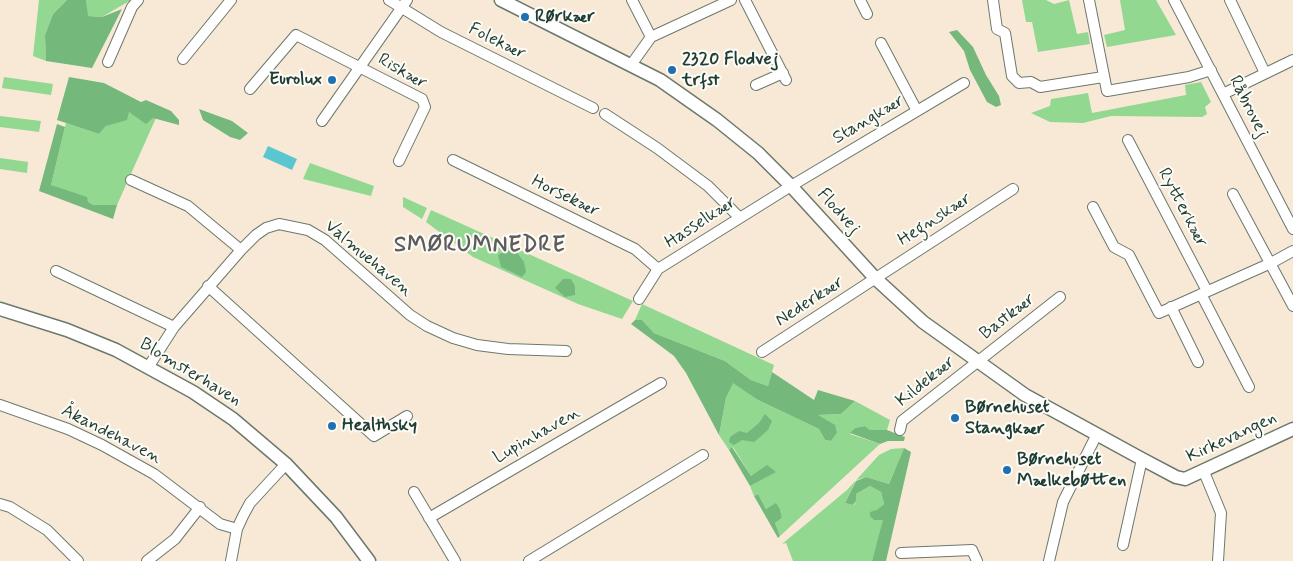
<!DOCTYPE html>
<meta charset="utf-8">
<style>
body{margin:0}
canvas{display:block;background:#f8e9d6}
</style>
<canvas width="1293" height="561"></canvas>
<script>
const ctx = document.querySelector('canvas').getContext('2d');
ctx.lineJoin = 'round';
function paint(path, color) { ctx.fillStyle = color; ctx.fill(path, 'evenodd'); }
const toPath = rows => new Path2D(rows.map(r => 'M' + r).join(''));
function strokePath(path, color, width, dash) { ctx.strokeStyle = color; ctx.lineWidth = width; ctx.lineCap = dash ? 'butt' : 'round'; ctx.setLineDash(dash || []); ctx.stroke(path); }
function drawText(font, color, halo, rows, align = 'center') {
  ctx.font = font + ' Mynerve,sans-serif'; ctx.lineWidth = 4; ctx.setLineDash([]); ctx.textBaseline = 'middle'; ctx.strokeStyle = halo; ctx.fillStyle = color; for (const [text, x, y, turn = 0] of rows) {
    ctx.save(); ctx.translate(x, y); ctx.rotate((+turn || 0) * Math.PI / 180); ctx.textAlign = isNaN(turn) ? turn : align; if (halo) ctx.strokeText(text, 0, 0); ctx.fillText(text, 0, 0); ctx.restore();
  }
}
const green = toPath([
 [39,0,67,0,53,14,45,35,46,61,33,56],
 [86,0,131,0,102,17,87,16],
 [1022,0,1046,0,1054,4,1069,0,1077,34,1088,32,1090,44,1038,52,1032,22,1026,22],
 [1120,0,1156,0,1176,35,1107,47,1104,35,1125,30],
 [4,77,53,84,51,95,2,88],
 [1201,82,1211,102,1205,107,1207,114,1202,117,1111,116,1083,123,1050,122,1031,113,1050,106,1051,99,1088,93,1092,113,1186,95,1185,85],
 [129,112,156,118,117,205,93,205,51,185,66,123,99,134,106,126],
 [0,116,41,121,39,132,0,127],
 [0,158,28,162,27,173,0,169],
 [310,163,374,186,371,196,303,179],
 [403,197,427,208,422,219,403,207],
 [431,210,633,301,622,319,578,304,473,257,426,222],
 [642,304,774,365,768,386,751,380,725,361,654,333,642,320,635,320],
 [733,382,758,400,819,429,825,440,831,441,837,433,816,415,841,414,855,401,890,420,887,430,870,430,865,426,855,428,850,434,880,444,780,536,775,523,782,518,780,509,776,504,766,509,758,494,754,496,750,486,775,472,751,476,733,447,729,450,719,435,726,398],
 [904,448,889,484,866,477,856,480,845,503,854,505,856,501,856,494,870,486,881,492,884,504,877,511,884,519,872,561,793,561,786,543,782,544,847,490,879,455,891,449]
]);
const forest = toPath([
 [67,0,86,0,88,16,102,17,122,9,92,68,46,61,45,35,53,14],
 [957,30,973,47,986,75,999,96,1001,105,996,107,987,102,970,70,964,51,949,32],
 [69,77,104,83,141,102,146,100,171,111,179,120,179,125,153,118,146,124,129,112,127,120,106,126,99,134,57,120],
 [199,109,232,121,248,133,240,140,230,137,203,120],
 [57,124,65,127,51,185,87,197,88,202,93,205,117,205,113,219,39,191],
 [507,250,516,251,524,262,526,272,522,277,501,267,498,255],
 [563,279,571,279,575,286,575,295,565,297,555,288],
 [635,320,642,320,654,333,725,361,751,380,768,386,772,372,814,400,818,390,855,401,841,414,818,415,835,425,837,433,831,441,825,440,819,429,758,400,733,383,726,398,719,435,686,373,674,356,631,324],
 [765,414,772,421,768,430,754,442,742,440,734,445,729,442,730,437,739,431,747,433,759,423],
 [865,426,870,430,887,430,905,437,904,441,888,441,880,444,850,433,855,428],
 [732,447,751,476,767,465,776,472,750,486,729,450],
 [904,448,911,452,886,561,872,561,883,520,874,520,870,516,870,512,877,510,884,504,881,492,870,486,856,494,856,501,853,505,845,503,856,481,866,477,889,484],
 [758,494,766,509,776,503,780,509,782,518,775,523,780,536,778,538,754,496]
]);
const water = toPath([
 [268,146,297,159,292,170,263,157]
]);
const minor = toPath([
 [389,0,441,32,593,108],
 [632,0,651,37],
 [745,0,786,80],
 [860,0,867,14],
 [993,0,997,29,1005,33,1012,76,1019,83,1031,82,1040,87,1103,77],
 [1089,0,1107,91,1189,77,1211,70],
 [1174,0,1293,229],
 [1230,0,1265,73],
 [881,43,917,111],
 [183,59,231,0],
 [108,62,132,7,138,0],
 [631,65,651,37,731,0],
 [756,85,783,73],
 [250,89,296,35,422,99,425,107,399,161],
 [1223,94,1293,60],
 [605,114,657,148,708,186,739,217],
 [322,121,407,0],
 [1128,140,1207,291],
 [453,160,635,249,658,269],
 [131,180,188,206,241,250],
 [1233,194,1293,306],
 [1093,207,1114,247,1129,255,1159,313,1271,263,1293,251],
 [56,271,174,327],
 [208,286,374,436,407,416],
 [1201,294,1249,387],
 [639,299,658,269,791,186,964,83],
 [1171,307,1198,362],
 [762,352,1013,189],
 [149,366,174,327,241,250,256,235,266,228,279,224,308,230,325,240,410,315,427,326,453,338,477,345,508,349,566,351],
 [0,405,68,429,102,445,154,474,220,524,237,529],
 [900,430,902,421,1060,297],
 [1204,472,1221,513,1218,561],
 [414,492,455,561],
 [0,504,10,507,47,530,78,561],
 [429,518,661,383],
 [1123,545,1142,459],
 [901,553,972,550,977,561],
 [147,561,175,539,200,507],
 [231,561,237,529,243,516,250,503,286,464],
 [529,561,703,455],
 [1049,561,1063,502,1097,434]
]);
const tertiary = toPath([
 [501,0,660,80,717,120,758,153,791,186,875,278,923,322,1025,395,1142,459,1176,477,1185,479,1293,429],
 [0,309,67,330,116,350,193,392,233,419,286,464,336,517,369,561]
]);
const markers = [
 [525,17,5,"#1f6fb2"],
 [672,70,5,"#1f6fb2"],
 [332,80,5,"#1f6fb2"],
 [955,418,5,"#1f6fb2"],
 [332,426,5,"#1f6fb2"],
 [1007,470,5,"#1f6fb2"]
];
const poiNames = [
 ["Rørkær",535,17],
 ["2320 Flodvej",682,60],
 ["trfst",682,81],
 ["Eurolux",322,80,"right"],
 ["Børnehuset",965,408],
 ["Stangkær",965,429],
 ["Healthsky",342,426],
 ["Børnehuset",1017,460],
 ["Mælkebøtten",1017,481]
];
const streetNames = [
 ["Folekær",497,42,26],
 ["Riskær",402,72,30],
 ["Råbrovej",1248,107,63],
 ["Stangkær",869,120,-31],
 ["Horsekær",565,197,26],
 ["Rytterkær",1182,208,62],
 ["Flodvej",838,212,48],
 ["Hegnskær",935,220,-33],
 ["Hasselkær",701,223,-33],
 ["Valmuehaven",368,259,40],
 ["Nederkær",810,302,-33],
 ["Bastkær",1008,317,-38],
 ["Blomsterhaven",190,373,31],
 ["Kildekær",926,382,-39],
 ["Åkandehaven",111,435,27],
 ["Lupinhaven",537,436,-30],
 ["Kirkevangen",1232,438,-25]
];
const districtNames = [
 ["SMØRUMNEDRE",480,246]
];
paint(green, '#92d891');
paint(forest, '#75b87b');
paint(water, '#5ac7d0');
strokePath(minor, '#6b796d', 12);
strokePath(tertiary, '#6b796d', 15);
strokePath(minor, '#fff', 10);
strokePath(tertiary, '#fff', 12);
for (const [x, y, r, color] of markers) { const dot = new Path2D(); dot.arc(x, y, r, 0, 2 * Math.PI); ctx.fillStyle = color; ctx.fill(dot); strokePath(dot, '#fdfcf7', 2); }
drawText('bold 18px', '#1f3d34', '#fdfcf7', poiNames, 'left');
drawText('18px', '#1f3d34', '#fdfcf7', streetNames);
ctx.letterSpacing = '1px';
drawText('bold 22px', '#5e5b5c', '#fdfcf7', districtNames);
ctx.letterSpacing = '0px';
</script>
